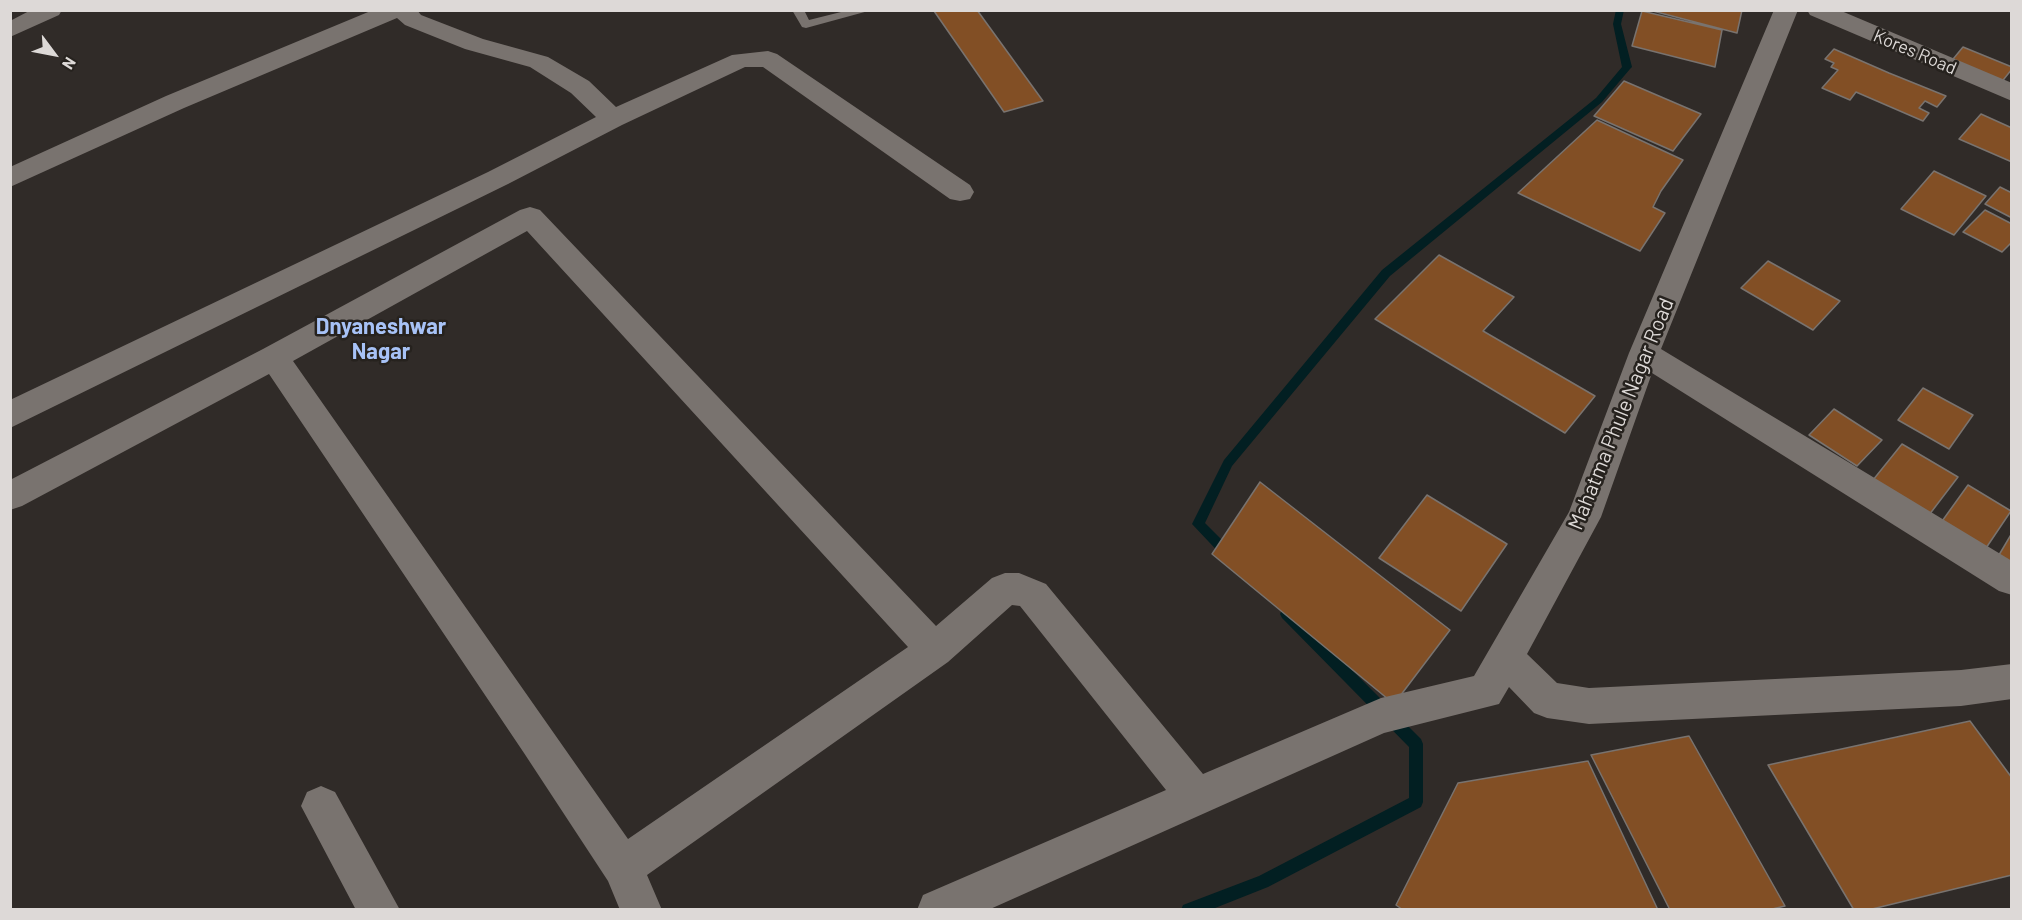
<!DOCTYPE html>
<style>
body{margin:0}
#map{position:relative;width:2022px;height:920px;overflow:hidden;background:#302b28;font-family:Barlow,sans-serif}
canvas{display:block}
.frame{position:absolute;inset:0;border:12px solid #ddd9d7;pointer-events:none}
.north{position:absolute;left:24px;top:24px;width:60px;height:60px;-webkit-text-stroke:4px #26221e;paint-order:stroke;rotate:122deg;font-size:16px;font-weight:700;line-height:24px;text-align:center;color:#ddd9d7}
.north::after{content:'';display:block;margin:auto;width:21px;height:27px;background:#ddd9d7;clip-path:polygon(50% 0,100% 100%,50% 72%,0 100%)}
</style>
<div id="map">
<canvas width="2022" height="920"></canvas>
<div class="frame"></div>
<div class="north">N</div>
</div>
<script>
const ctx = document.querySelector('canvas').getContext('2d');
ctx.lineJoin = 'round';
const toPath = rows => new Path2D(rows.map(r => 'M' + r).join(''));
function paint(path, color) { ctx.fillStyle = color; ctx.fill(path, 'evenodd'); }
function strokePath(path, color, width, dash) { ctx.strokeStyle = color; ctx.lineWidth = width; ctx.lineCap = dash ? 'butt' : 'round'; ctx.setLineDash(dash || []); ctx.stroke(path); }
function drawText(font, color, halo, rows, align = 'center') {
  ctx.font = font + ' Barlow,sans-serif'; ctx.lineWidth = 5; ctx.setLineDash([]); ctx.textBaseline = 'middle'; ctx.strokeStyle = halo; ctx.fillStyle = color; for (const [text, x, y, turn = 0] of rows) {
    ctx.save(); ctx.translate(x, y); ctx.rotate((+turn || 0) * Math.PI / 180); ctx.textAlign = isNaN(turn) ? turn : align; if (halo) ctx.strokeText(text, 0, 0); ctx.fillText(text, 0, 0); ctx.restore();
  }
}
const stream = toPath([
 [1616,10,1624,10,1621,24,1632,67,1630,69,1602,102,1390,276,1232,466,1205,523,1234,552,1236,556,1234,560,1230,562,1226,560,1192,524,1224,460,1382,270,1596,98,1622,67,1613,24,1616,10],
 [1287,608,1292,610,1421,739,1423,744,1423,802,1421,807,1268,887,1210,910,1181,910,1183,905,1259,876,1409,798,1409,747,1282,618,1280,614,1282,610,1287,608]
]);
const building = toPath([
 [977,10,1043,101,1004,112,934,11,977,10],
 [1649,10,1742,10,1737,33,1649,10],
 [1642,11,1722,30,1715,67,1632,46,1642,11],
 [1963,47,2012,67,2012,69,2000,84,1949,64,1963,47],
 [1834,49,1889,73,1946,96,1937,107,1925,101,1919,108,1929,113,1923,121,1856,92,1850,100,1822,88,1838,70,1831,67,1834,63,1825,59,1834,49],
 [1624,81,1701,114,1673,151,1594,116,1624,81],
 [1981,114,2012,128,2012,162,1959,139,1981,114],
 [1597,120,1683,160,1661,191,1653,207,1665,213,1640,251,1518,193,1597,120],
 [1934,171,1986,196,1954,235,1901,209,1934,171],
 [2000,187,2012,193,2012,218,1985,204,2000,187],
 [1985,210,2012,224,2012,242,2002,252,1963,232,1985,210],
 [1439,255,1514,297,1483,331,1595,396,1565,433,1375,319,1439,255],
 [1768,261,1840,301,1813,330,1741,288,1768,261],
 [1923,388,1973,415,1949,449,1898,420,1923,388],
 [1834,409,1882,440,1857,466,1809,435,1834,409],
 [1902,444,1958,477,1929,515,1873,480,1902,444],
 [1260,482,1450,630,1394,704,1212,554,1260,482],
 [1968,485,2011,511,1984,551,1940,524,1968,485],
 [1427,495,1507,544,1461,611,1379,558,1427,495],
 [2012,533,2012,569,1996,560,2012,533],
 [1970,721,2012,778,2012,875,1868,910,1854,910,1768,765,1970,721],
 [1689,736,1785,906,1768,910,1670,910,1591,755,1689,736],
 [1588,761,1658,910,1403,910,1396,905,1458,783,1588,761]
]);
const service = toPath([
 [792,10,804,10,809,20,849,10,872,10,806,28,802,27,792,10]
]);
const minor = toPath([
 [31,10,62,10,59,15,10,37,10,21,31,10],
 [373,10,417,10,421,15,483,39,548,57,589,81,616,107,732,55,768,51,777,54,970,185,974,192,970,199,960,201,950,199,763,67,745,67,622,125,508,184,10,428,10,400,488,172,596,117,571,93,530,67,465,49,405,25,397,18,184,108,10,187,10,167,166,96,373,10],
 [1774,10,1798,10,1661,349,2012,561,2012,595,1999,591,1652,373,1601,517,1527,654,1557,683,1589,688,1961,670,2012,664,2012,699,1961,706,1589,724,1547,718,1534,713,1509,687,1499,704,1384,733,988,910,917,910,923,895,1166,790,1020,606,1012,605,948,662,647,875,662,910,620,910,608,881,524,753,269,374,22,506,10,510,10,480,263,349,520,210,530,207,540,210,936,626,992,578,1005,573,1019,573,1046,584,1203,774,1381,698,1474,676,1569,512,1629,353,1774,10],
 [527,231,908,647,628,839,293,361,527,231],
 [1807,10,1839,10,2012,83,2012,101,1810,15,1807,10],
 [321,786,335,792,400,910,356,910,301,806,307,792,321,786]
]);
const farStreetnames = [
 ["Kores Road",1915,52,23]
];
const streetNames = [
 ["Mahatma Phule Nagar Road",1621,414,-68]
];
const neighbourhoodNames = [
 ["Dnyaneshwar",381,327],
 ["Nagar",381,352]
];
paint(stream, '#021f22');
paint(building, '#824f25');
strokePath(building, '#79736f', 1.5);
paint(service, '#79736f');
paint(minor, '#79736f');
drawText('18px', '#ddd9d7', '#26221e', farStreetnames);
drawText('21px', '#ddd9d7', '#26221e', streetNames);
drawText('bold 22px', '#a7c2f6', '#26221e', neighbourhoodNames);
</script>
